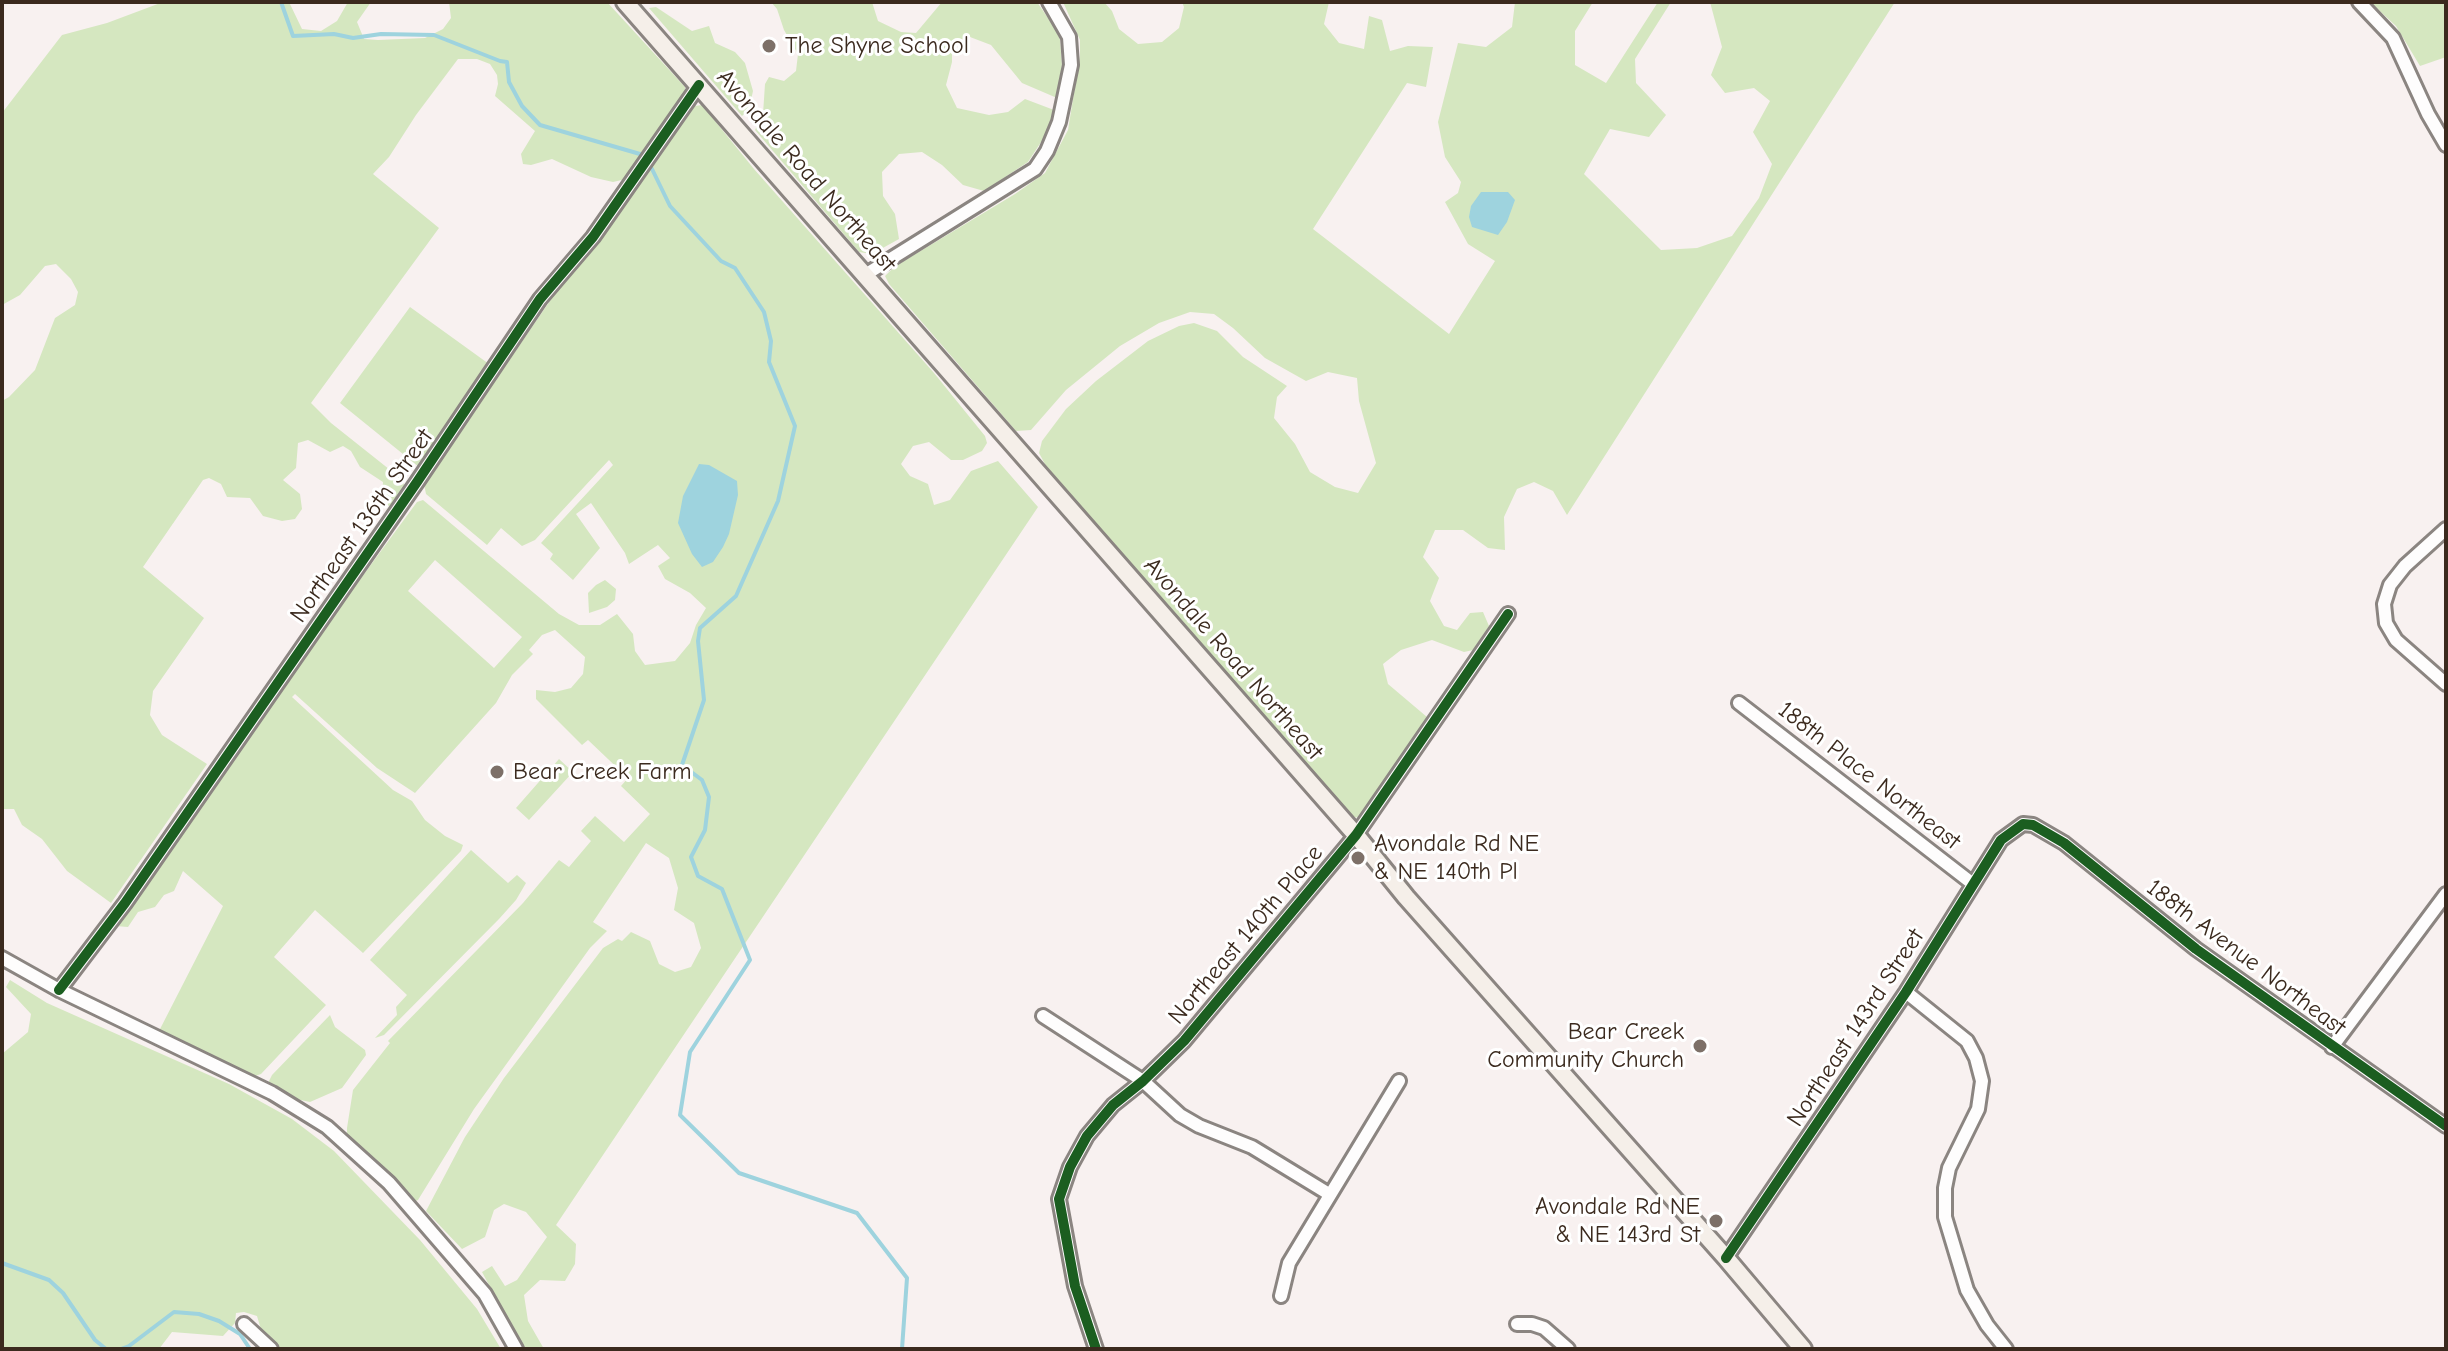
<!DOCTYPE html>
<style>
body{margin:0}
#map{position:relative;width:2448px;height:1351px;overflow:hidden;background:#f8f1f0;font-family:"Comic Neue",sans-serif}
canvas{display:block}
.frame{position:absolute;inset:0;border:4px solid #3b2a1e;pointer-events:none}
</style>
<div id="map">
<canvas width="2448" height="1351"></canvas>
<div class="frame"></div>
</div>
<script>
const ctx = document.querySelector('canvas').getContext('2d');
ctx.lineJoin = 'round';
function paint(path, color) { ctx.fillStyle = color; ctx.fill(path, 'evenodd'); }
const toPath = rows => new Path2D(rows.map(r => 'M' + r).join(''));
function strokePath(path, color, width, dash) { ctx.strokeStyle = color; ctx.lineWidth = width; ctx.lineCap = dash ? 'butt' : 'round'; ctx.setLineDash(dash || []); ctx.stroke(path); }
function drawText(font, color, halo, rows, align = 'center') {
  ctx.font = font + ' "Comic Neue",sans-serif'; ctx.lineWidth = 6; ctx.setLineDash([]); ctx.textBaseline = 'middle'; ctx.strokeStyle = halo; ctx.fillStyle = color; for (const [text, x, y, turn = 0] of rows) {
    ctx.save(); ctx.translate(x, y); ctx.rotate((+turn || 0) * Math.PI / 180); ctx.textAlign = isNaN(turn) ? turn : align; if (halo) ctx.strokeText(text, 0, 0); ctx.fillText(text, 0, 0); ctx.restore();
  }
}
const green = toPath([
 [163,2,289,2,302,29,321,31,337,21,348,2,371,2,357,22,364,39,378,40,425,38,443,29,451,18,449,2,607,2,685,87,685,95,626,179,613,182,591,177,552,159,531,165,523,164,521,154,535,131,495,96,498,84,497,75,490,64,477,59,458,59,416,115,389,157,373,174,439,228,311,403,331,423,404,481,404,488,392,508,382,501,383,482,360,467,351,451,343,446,330,452,308,440,298,443,296,468,283,480,300,494,302,509,295,519,282,521,263,516,250,498,227,497,221,484,209,478,203,480,143,567,204,618,153,691,150,715,162,735,207,764,111,903,67,871,42,839,22,825,14,809,2,809,2,401,9,397,35,370,55,318,75,305,78,292,71,279,56,264,45,266,20,295,2,305,2,113,62,35,107,23],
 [771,2,872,2,878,21,901,32,916,33,942,2,1037,2,1057,31,1060,40,1062,65,1057,98,1022,83,991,45,970,37,952,43,952,62,946,85,957,108,989,115,1008,112,1025,99,1054,110,1047,133,1028,162,984,191,963,185,942,165,922,152,899,154,882,172,883,196,895,214,899,239,872,254,859,252,755,130,763,114,765,84,769,77,784,81,796,71,798,54,784,30,777,9],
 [1063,2,1104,2,1112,11,1119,29,1138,44,1162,42,1179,28,1184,7,1182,2,1329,2,1324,24,1339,43,1364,49,1369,16,1382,20,1390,51,1408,46,1433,47,1426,87,1407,83,1313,229,1449,334,1495,261,1468,244,1445,202,1458,193,1461,182,1445,157,1438,122,1458,43,1486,47,1512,27,1515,2,1593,2,1575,31,1575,65,1606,83,1658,2,1671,2,1635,59,1636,83,1666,115,1649,137,1610,129,1584,174,1661,250,1697,248,1732,236,1759,198,1772,164,1753,132,1770,101,1754,88,1725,93,1711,75,1722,47,1710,2,1895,2,1567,515,1553,491,1534,482,1517,489,1504,517,1505,550,1488,548,1463,530,1435,530,1423,557,1439,578,1430,601,1444,626,1457,630,1470,613,1483,612,1489,626,1473,650,1464,652,1432,640,1401,650,1383,664,1388,684,1427,717,1359,817,1350,818,1046,466,1039,453,1042,441,1066,409,1096,381,1148,341,1179,326,1194,323,1217,331,1243,357,1287,386,1277,397,1274,418,1295,444,1310,472,1335,487,1358,493,1376,463,1359,401,1357,378,1328,372,1306,381,1265,358,1233,328,1214,314,1190,312,1159,323,1120,346,1066,390,1031,430,1016,431,889,284,885,276,894,267,1015,194,1045,173,1068,130,1080,56,1080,40],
 [2370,2,2446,2,2446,57,2420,66,2396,26],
 [656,7,692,31,709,26,715,43,735,52,745,63,753,91,749,109,742,116,649,8],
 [702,105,754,169,934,373,985,436,987,443,982,451,963,460,951,460,929,442,913,446,901,464,910,476,928,484,934,505,950,500,971,471,998,461,1038,507,556,1225,576,1244,575,1264,565,1281,540,1280,524,1295,528,1321,544,1349,523,1349,482,1272,492,1266,505,1286,517,1280,547,1237,526,1212,504,1204,494,1210,485,1237,462,1249,426,1211,465,1137,504,1078,603,948,618,939,622,941,631,932,650,941,659,964,675,972,691,967,701,948,694,923,674,910,678,888,669,858,646,843,593,922,607,931,590,948,474,1109,418,1200,413,1202,347,1135,347,1128,353,1090,390,1043,388,1041,523,903,559,860,569,867,591,841,581,831,595,816,624,842,650,814,621,786,628,778,588,740,582,745,536,699,536,690,555,692,571,688,583,674,585,657,555,630,542,635,529,650,533,654,512,675,496,703,415,793,377,768,295,694,292,697,393,790,412,801,425,820,445,836,463,845,461,851,363,953,315,910,274,957,326,1005,261,1074,255,1076,159,1031,223,906,183,871,174,891,164,895,155,907,138,912,128,927,115,926,160,866,284,683,417,502,423,500,559,614,579,625,600,625,617,614,633,634,635,651,645,665,675,661,690,643,696,625,706,608,690,593,665,579,658,566,670,558,658,545,629,564,625,553,591,503,576,514,600,548,573,580,550,559,553,554,541,543,613,465,609,460,535,540,522,546,501,528,487,545,426,494,424,484,554,295,592,248,668,139,695,106],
 [435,560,522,637,494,668,408,591],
 [410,307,489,364,419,467,340,403],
 [605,580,616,589,615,600,607,607,589,613,588,593,596,585],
 [559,759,573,772,529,820,516,808],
 [471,850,508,883,517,875,526,883,516,900,499,919,384,1035,375,1038,397,1015,396,1007,407,995,370,960],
 [10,980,47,1003,229,1084,292,1119,334,1151,420,1240,477,1309,501,1349,279,1349,262,1333,257,1316,244,1312,236,1313,235,1323,223,1336,172,1332,159,1349,2,1349,2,1054,28,1032,31,1014,6,987],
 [330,1015,335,1027,365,1050,366,1055,342,1088,310,1102,296,1099,268,1083,272,1075]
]);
const water = toPath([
 [1481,192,1508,192,1515,200,1507,222,1498,235,1472,227,1469,217,1471,206],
 [699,464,709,465,737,481,738,495,729,534,723,547,713,562,702,567,692,554,678,523,683,496]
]);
const stream = toPath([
 [281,2,293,36,334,34,353,38,381,34,434,35,500,61,507,62,509,82,522,106,540,125,640,154,652,169,670,206,721,261,735,268,764,312,771,341,769,362,795,426,778,501,736,596,700,628,698,641,704,700,682,765,702,780,709,797,705,830,691,857,698,876,722,889,750,960,690,1052,680,1115,739,1173,857,1213,907,1278,902,1349],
 [2,1263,49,1280,63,1293,95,1340,106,1349],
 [121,1349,129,1346,174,1312,199,1314,219,1321,240,1334,250,1349]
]);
const minor = toPath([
 [2359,2,2393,38,2428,114,2446,145],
 [865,275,1035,169,1047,151,1059,122,1071,65,1069,37,1049,2],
 [2446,529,2405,566,2390,585,2384,604,2386,623,2396,640,2446,684],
 [1739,703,1973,884],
 [2,958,59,990,272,1093,327,1127,389,1183,485,1294,516,1349],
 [59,990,125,903,417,482,540,299,593,237,699,85],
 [1906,992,1967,1041,1976,1058,1982,1081,1978,1109,1949,1168,1945,1188,1945,1217,1967,1290,1987,1325,2006,1349],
 [1043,1016,1143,1081,1180,1115,1199,1126,1252,1147,1329,1194],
 [2332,1047,2446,894],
 [1726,1258,1906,992,2001,840,2023,824,2033,825,2064,843,2196,949,2446,1126],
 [1281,1296,1289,1263,1399,1081],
 [244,1324,271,1349],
 [1517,1324,1532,1324,1544,1328,1568,1349],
 [1096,1349,1075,1286,1059,1199,1070,1167,1087,1136,1113,1105,1143,1081,1184,1041,1356,835,1508,614]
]);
const major = toPath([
 [625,2,1356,835,1406,897,1726,1258,1803,1349]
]);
const cycleway = toPath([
 [59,990,125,903,417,482,540,299,593,237,699,85],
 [1726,1258,1906,992,2001,840,2023,824,2033,825,2064,843,2196,949,2446,1126],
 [1096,1349,1075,1286,1059,1199,1070,1167,1087,1136,1113,1105,1143,1081,1184,1041,1356,835,1508,614]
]);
const markers = [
 [769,46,8,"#7d7068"],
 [497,772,8,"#7d7068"],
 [1358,858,8,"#7d7068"],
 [1700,1046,8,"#7d7068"],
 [1716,1221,8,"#7d7068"]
];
const poiNames = [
 ["The Shyne School",785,46],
 ["Bear Creek Farm",513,772],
 ["Avondale Rd NE",1374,844],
 ["& NE 140th Pl",1374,872],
 ["Bear Creek",1684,1032,"right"],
 ["Community Church",1684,1060,"right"],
 ["Avondale Rd NE",1700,1207,"right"],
 ["& NE 143rd St",1700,1235,"right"]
];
const streetNames = [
 ["Avondale Road Northeast",806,171,49],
 ["Northeast 136th Street",362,526,-55],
 ["Avondale Road Northeast",1233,659,49],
 ["188th Place Northeast",1869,776,38],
 ["Northeast 140th Place",1246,935,-50],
 ["188th Avenue Northeast",2246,958,37],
 ["Northeast 143rd Street",1856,1028,-57]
];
paint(green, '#d5e7c0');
paint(water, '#9ed3de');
strokePath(stream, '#9ed3de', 4);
strokePath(minor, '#8b8581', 18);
strokePath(major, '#8b8581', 22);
strokePath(minor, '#fefdfd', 12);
strokePath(major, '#f5efe9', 16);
strokePath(cycleway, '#1b5e20', 10);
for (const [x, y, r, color] of markers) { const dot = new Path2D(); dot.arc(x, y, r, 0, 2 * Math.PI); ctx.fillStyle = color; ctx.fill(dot); strokePath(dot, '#fff', 3); }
drawText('24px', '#3b2a1e', '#fff', poiNames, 'left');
drawText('24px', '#3b2a1e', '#fff', streetNames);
</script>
